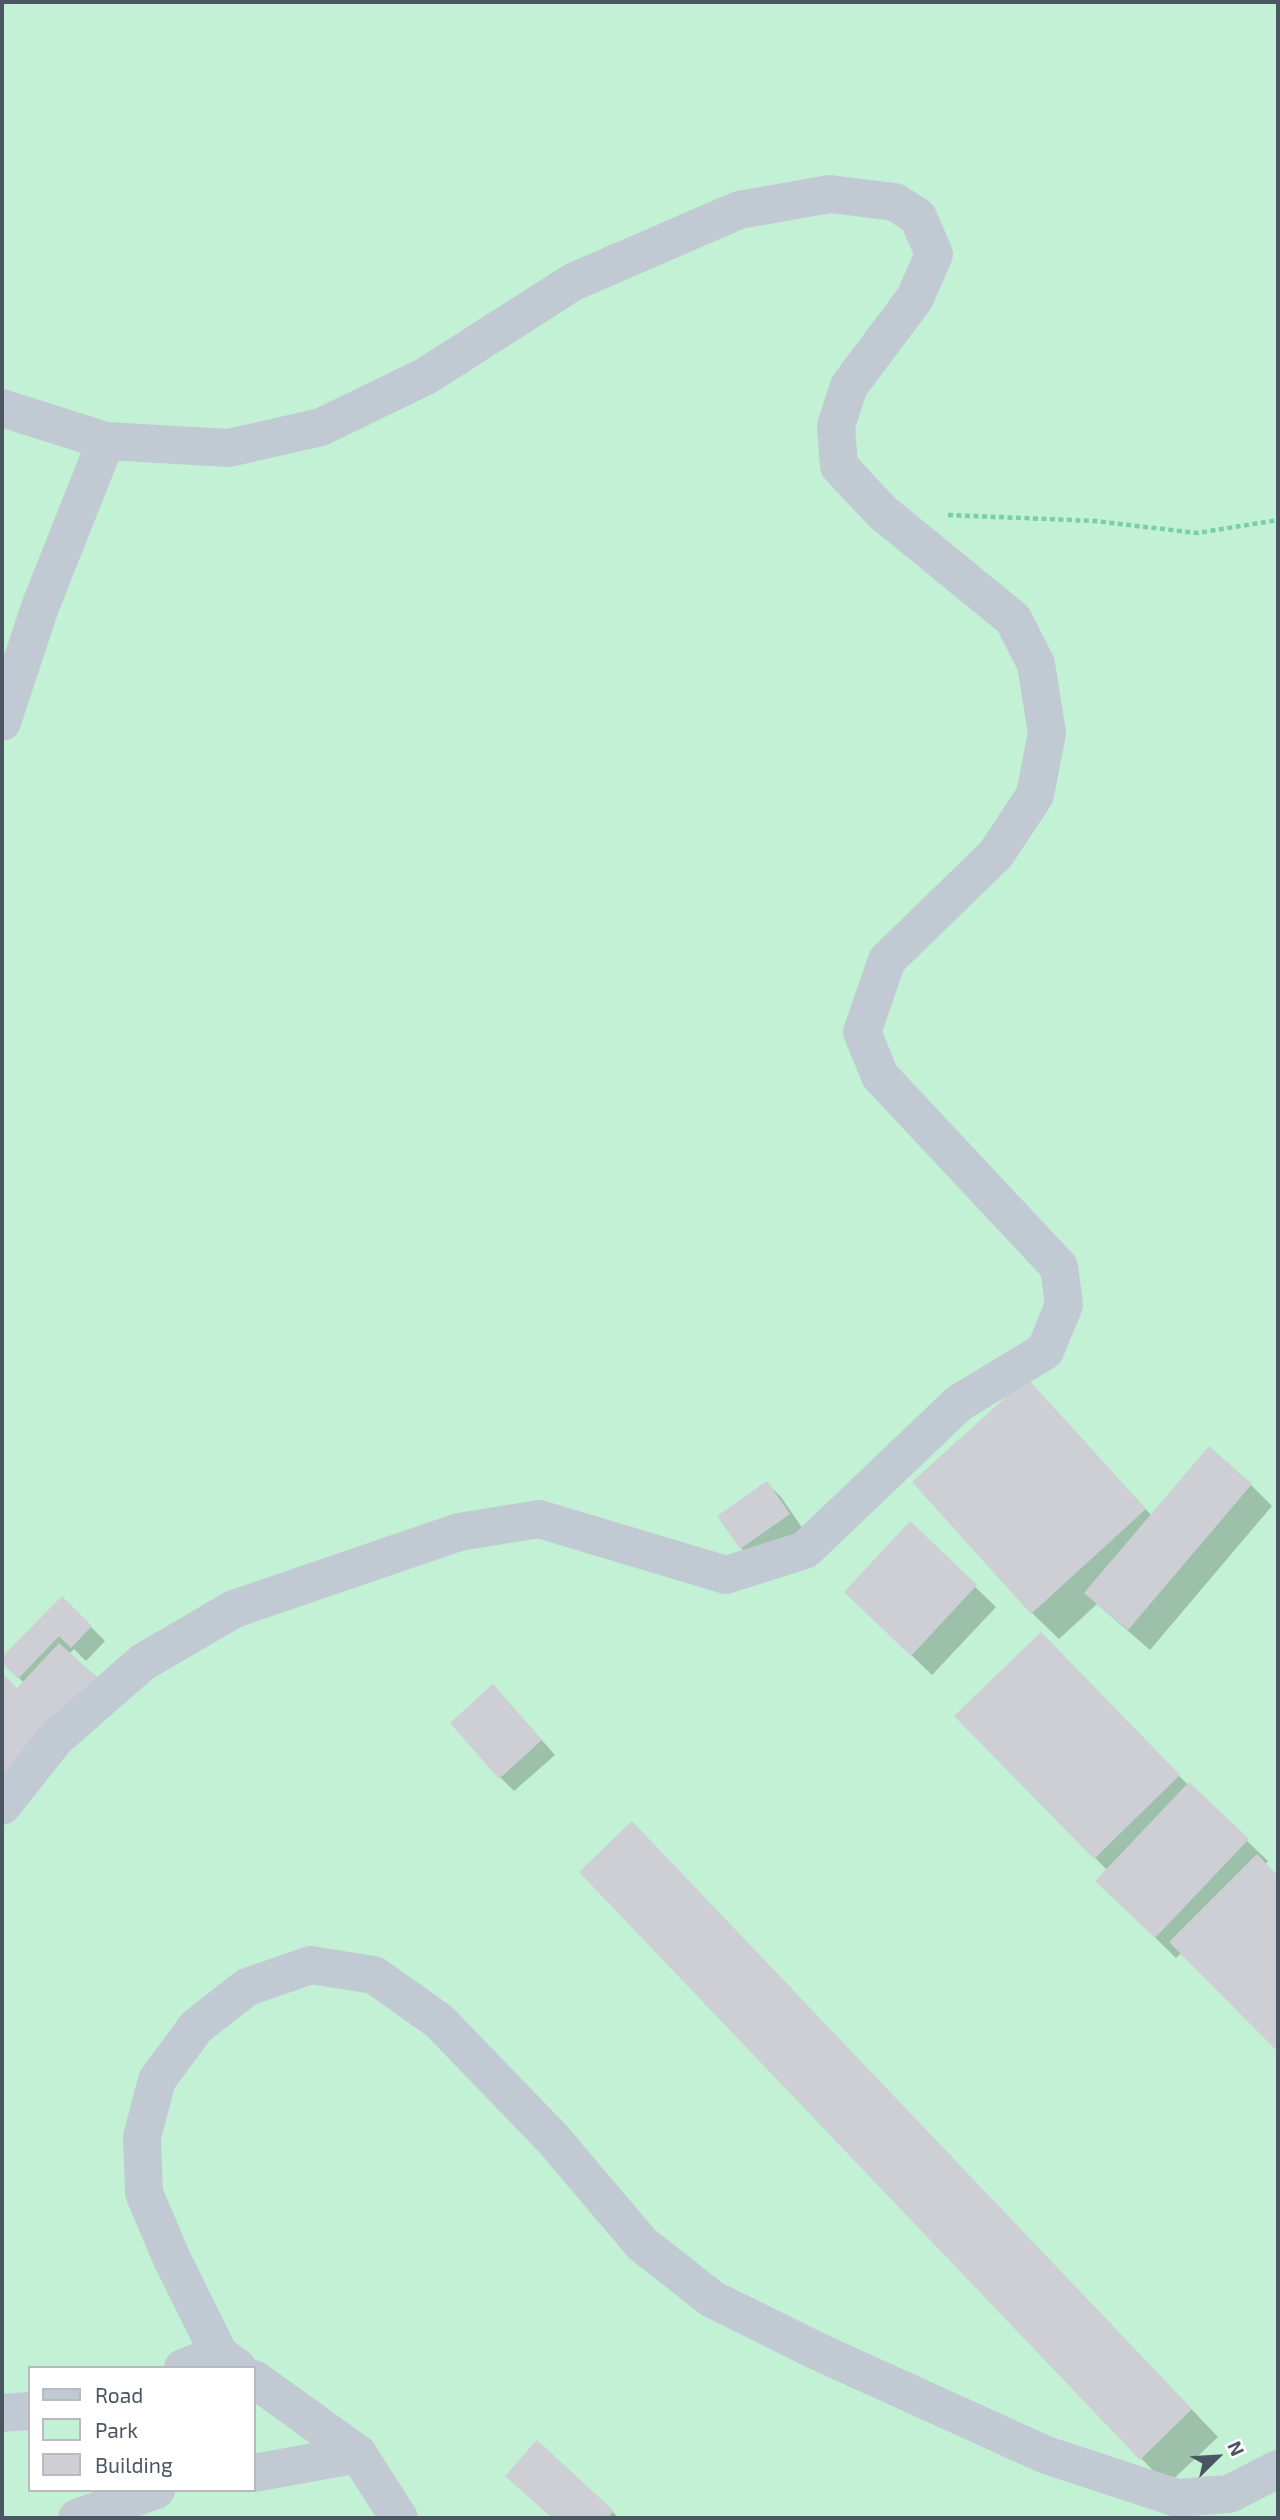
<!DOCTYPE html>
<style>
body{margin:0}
#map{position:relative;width:1280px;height:2520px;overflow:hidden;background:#f5f3f3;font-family:"Exo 2",sans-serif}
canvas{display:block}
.frame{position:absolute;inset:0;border:4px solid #4a5661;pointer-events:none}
.legend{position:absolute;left:28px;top:2366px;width:228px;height:126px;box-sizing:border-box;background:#fff;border:2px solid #b7bbc0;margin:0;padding:9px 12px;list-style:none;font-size:21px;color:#4a5661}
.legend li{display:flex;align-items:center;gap:14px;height:35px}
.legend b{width:35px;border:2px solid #b7bbc0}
.north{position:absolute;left:1182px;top:2422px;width:70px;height:70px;-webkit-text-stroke:5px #fff;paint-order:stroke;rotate:66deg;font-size:19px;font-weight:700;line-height:28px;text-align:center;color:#4a5661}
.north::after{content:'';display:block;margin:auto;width:24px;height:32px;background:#4a5661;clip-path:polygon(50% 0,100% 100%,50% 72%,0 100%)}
</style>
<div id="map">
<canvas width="1280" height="2520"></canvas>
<div class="frame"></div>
<ul class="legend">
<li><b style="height:9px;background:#c1cad2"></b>Road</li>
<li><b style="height:19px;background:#c3f1d5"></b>Park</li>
<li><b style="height:19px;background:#cdcfd5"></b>Building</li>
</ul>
<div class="north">N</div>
</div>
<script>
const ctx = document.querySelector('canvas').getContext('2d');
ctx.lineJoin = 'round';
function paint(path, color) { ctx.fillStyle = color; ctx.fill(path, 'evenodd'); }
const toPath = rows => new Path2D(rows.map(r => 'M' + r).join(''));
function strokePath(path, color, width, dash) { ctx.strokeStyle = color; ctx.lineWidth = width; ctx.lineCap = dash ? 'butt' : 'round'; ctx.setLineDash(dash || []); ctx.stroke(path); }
const green = toPath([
 [2,2,1278,2,1278,2518,2,2518],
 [30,2368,254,2368,254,2490,30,2490]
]);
const shadow = toPath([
 [1053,1407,1152,1516,1251,1485,1272,1506,1150,1650,1097,1604,1059,1639,1032,1613],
 [767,1483,781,1497,803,1529,755,1562,741,1548],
 [910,1524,996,1607,932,1675,867,1612],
 [62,1598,105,1641,86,1661,74,1649,69,1654,2,1789,2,1676,18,1690,24,1683,2,1660],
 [1067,1661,1188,1785,1268,1861,1265,1865,1278,1878,1278,2049,1182,1952,1176,1958,1118,1901,1107,1870,957,1716],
 [507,1701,555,1755,514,1791,500,1777],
 [658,1850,1218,2437,1167,2485,1141,2458],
 [521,2489,613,2512,619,2518,553,2518]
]);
const building = toPath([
 [1027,1378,1146,1509,1031,1614,912,1482],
 [1209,1446,1252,1484,1128,1630,1084,1593],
 [767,1481,790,1514,740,1549,717,1516],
 [910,1521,977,1585,911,1656,844,1592],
 [62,1596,92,1626,71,1648,59,1636,18,1679,2,1663,2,1657],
 [1041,1632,1180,1775,1094,1859,954,1716],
 [59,1643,98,1678,2,1782,2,1673,17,1688],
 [493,1684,542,1740,499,1779,450,1723],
 [1189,1782,1249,1839,1155,1938,1095,1881],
 [632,1821,1192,2409,1140,2460,579,1872],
 [1257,1854,1278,1876,1278,2052,1169,1942],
 [537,2440,614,2511,607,2518,552,2518,505,2476]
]);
const path = toPath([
 [948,515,1095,521,1197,533,1278,520]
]);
const minor = toPath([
 [2,408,106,441,229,448,321,427,426,376,573,282,739,210,830,194,895,202,918,217,934,254,915,298,849,386,836,426,839,466,882,512,1013,619,1036,664,1047,733,1035,795,996,854,887,960,862,1032,880,1076,1059,1267,1064,1305,1045,1351,959,1403,805,1550,726,1575,539,1519,459,1532,234,1609,143,1662,55,1739,2,1806],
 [2,722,40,607,106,441],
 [172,2259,144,2193,142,2137,157,2080,196,2027,247,1987,311,1965,374,1975,439,2021,553,2139,642,2244,712,2299,819,2352,1046,2455,1177,2498,1229,2494,1278,2469],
 [254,2473,358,2454],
 [77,2518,156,2490]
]);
const tertiary = toPath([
 [172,2259,219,2354,238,2368],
 [183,2368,219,2354],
 [254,2379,358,2454,399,2518],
 [2,2413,30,2411]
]);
paint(green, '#c3f1d5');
paint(shadow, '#0003');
paint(building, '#cdcfd5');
strokePath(path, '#7ad0a6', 4.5, [5, 3.5]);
strokePath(minor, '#c1cad2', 38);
strokePath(tertiary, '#c1cad2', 38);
</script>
